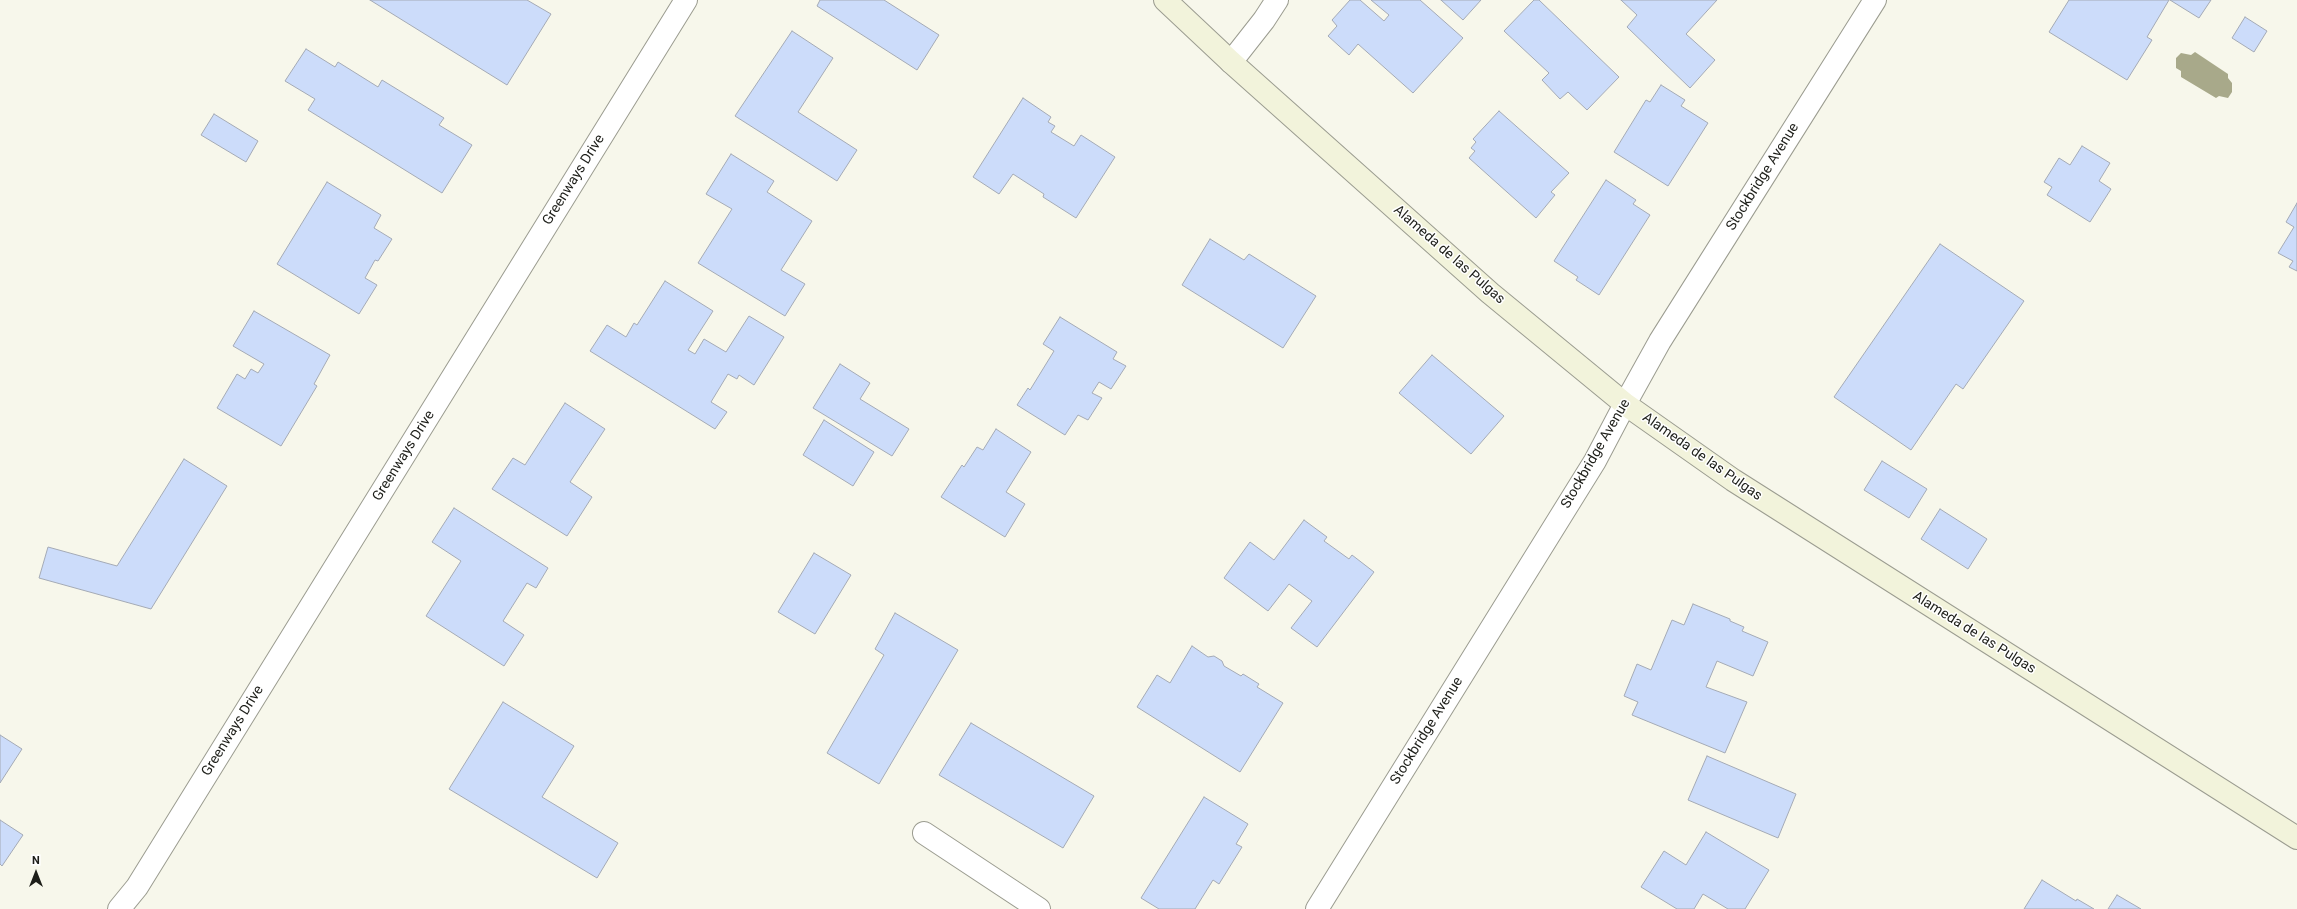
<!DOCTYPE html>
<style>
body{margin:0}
#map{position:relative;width:2297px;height:909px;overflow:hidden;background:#f7f7eb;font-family:Roboto,sans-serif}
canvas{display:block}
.north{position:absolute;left:16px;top:853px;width:40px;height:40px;-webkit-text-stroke:3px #fff;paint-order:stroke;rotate:0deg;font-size:11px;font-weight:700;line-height:16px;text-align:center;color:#1d1e19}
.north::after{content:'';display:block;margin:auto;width:14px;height:18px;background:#1d1e19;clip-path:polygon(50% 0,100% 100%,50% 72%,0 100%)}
</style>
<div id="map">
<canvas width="2297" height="909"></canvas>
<div class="north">N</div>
</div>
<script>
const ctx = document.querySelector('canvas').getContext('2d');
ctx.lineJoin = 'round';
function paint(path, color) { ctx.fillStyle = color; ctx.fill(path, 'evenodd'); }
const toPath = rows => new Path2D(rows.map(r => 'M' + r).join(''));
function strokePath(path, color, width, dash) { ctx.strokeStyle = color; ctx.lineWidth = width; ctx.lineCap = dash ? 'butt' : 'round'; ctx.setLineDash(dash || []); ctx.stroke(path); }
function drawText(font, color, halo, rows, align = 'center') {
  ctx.font = font + ' Roboto,sans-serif'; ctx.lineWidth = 3; ctx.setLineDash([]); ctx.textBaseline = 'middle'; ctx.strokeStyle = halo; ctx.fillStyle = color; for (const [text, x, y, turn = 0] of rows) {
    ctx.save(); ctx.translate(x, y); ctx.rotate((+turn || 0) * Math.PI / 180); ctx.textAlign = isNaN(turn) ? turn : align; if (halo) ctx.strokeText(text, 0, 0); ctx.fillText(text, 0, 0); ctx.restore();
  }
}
const water = toPath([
 [2195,52,2228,74,2228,78,2232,83,2232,92,2228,98,2219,96,2216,98,2181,77,2181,71,2176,68,2176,58,2181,53,2191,55]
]);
const building = toPath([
 [370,0,527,0,551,14,507,85,370,0],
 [820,0,884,0,939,35,917,70,817,6,820,0],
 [1350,0,1360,0,1384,21,1389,15,1371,0,1420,0,1463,38,1413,93,1358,44,1349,55,1328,36,1337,26,1332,20,1350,0],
 [1441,0,1481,0,1463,20,1441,0],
 [1534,0,1539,0,1619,77,1587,110,1568,92,1560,99,1542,80,1549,73,1504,31,1534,0],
 [1621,0,1717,0,1686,34,1715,60,1690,88,1627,27,1637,15,1621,0],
 [2069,0,2169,0,2147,37,2152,40,2127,80,2049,32,2069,0],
 [2170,0,2211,0,2199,18,2170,0],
 [2245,17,2267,31,2254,52,2232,38,2245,17],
 [792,31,833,58,798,112,857,150,837,181,735,116,792,31],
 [306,49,335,67,338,62,378,87,382,80,444,118,439,125,472,145,442,193,308,110,315,99,285,81,306,49],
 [1661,85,1685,100,1681,106,1708,123,1668,186,1614,152,1646,100,1650,102,1661,85],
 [1023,98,1051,117,1048,122,1055,126,1051,132,1074,146,1081,135,1115,157,1076,218,1043,197,1044,194,1013,174,999,194,973,177,1023,98],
 [1499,111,1569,173,1551,192,1555,195,1536,218,1469,158,1475,151,1471,148,1476,142,1473,139,1499,111],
 [214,114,258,141,246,162,201,135,214,114],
 [2082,146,2110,163,2099,181,2111,189,2090,222,2047,195,2052,187,2044,182,2059,158,2070,165,2082,146],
 [731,154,774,181,767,192,812,221,781,270,805,284,785,316,698,263,732,209,706,194,731,154],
 [1606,180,1636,200,1633,204,1650,215,1599,295,1576,280,1578,277,1554,261,1606,180],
 [327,182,381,215,374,228,392,239,378,261,375,260,365,278,377,285,359,314,277,264,327,182],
 [2297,203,2297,271,2289,267,2293,261,2278,253,2294,227,2286,222,2297,203],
 [1210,239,1244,260,1249,254,1316,296,1283,348,1182,285,1210,239],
 [1940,244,2024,301,1963,389,1956,384,1911,450,1834,397,1940,244],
 [665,281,713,311,688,350,695,354,704,339,726,352,749,316,784,337,754,385,739,375,737,379,728,374,711,402,727,412,715,429,590,351,607,325,626,337,634,323,637,325,665,281],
 [254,311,330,355,314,384,317,386,281,446,217,408,237,374,245,379,251,369,258,373,264,364,233,346,254,311],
 [1060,317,1117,352,1113,359,1126,366,1111,389,1099,382,1092,393,1102,398,1088,420,1078,415,1065,435,1017,405,1028,388,1030,390,1054,351,1043,344,1060,317],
 [1432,355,1504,416,1471,454,1399,393,1432,355],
 [840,364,870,383,860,399,909,429,892,456,813,408,840,364],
 [565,403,605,429,570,482,592,497,567,536,492,489,513,458,525,465,565,403],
 [824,420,874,452,853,486,803,455,824,420],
 [996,429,1031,452,1006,492,1025,504,1005,537,941,497,962,465,964,467,977,447,983,450,996,429],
 [184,459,227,486,151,609,39,578,48,547,117,566,184,459],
 [1882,461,1927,489,1909,518,1864,490,1882,461],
 [454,508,548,568,536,588,527,583,503,621,524,635,504,666,426,616,461,561,432,542,454,508],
 [1940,509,1987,539,1968,569,1921,539,1940,509],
 [1304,520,1327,537,1324,541,1349,559,1352,555,1374,572,1317,647,1291,628,1312,601,1289,584,1268,611,1224,578,1250,542,1274,560,1304,520],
 [814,553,851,575,815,634,778,612,814,553],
 [1693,604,1730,619,1730,621,1744,627,1742,631,1768,642,1753,676,1717,661,1706,687,1747,702,1725,753,1632,715,1638,702,1624,696,1637,664,1651,670,1672,620,1684,625,1693,604],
 [895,613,958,650,879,784,827,753,884,655,875,649,895,613],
 [1192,646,1208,657,1214,656,1222,661,1224,666,1241,676,1243,674,1259,684,1257,687,1283,703,1240,772,1137,707,1157,675,1170,683,1192,646],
 [503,702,574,746,542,797,618,843,597,878,449,789,503,702],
 [971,723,1094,796,1063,848,939,775,971,723],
 [0,735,22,749,0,783,0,735],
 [1707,756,1796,794,1778,838,1688,800,1707,756],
 [1204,797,1248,824,1236,844,1242,847,1219,884,1213,880,1195,909,1159,909,1141,898,1204,797],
 [0,820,23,835,2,866,0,864,0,820],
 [1706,832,1769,870,1745,909,1728,909,1703,894,1694,909,1677,909,1641,887,1664,851,1686,865,1706,832],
 [2042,880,2076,901,2077,899,2094,909,2024,909,2042,880],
 [2117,895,2141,909,2108,909,2117,895]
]);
const minor = toPath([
 [1231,62,1264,20,1277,0],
 [924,833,1039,909],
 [119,909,137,887,686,0],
 [1317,909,1595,461,1625,404]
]);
const tertiary = toPath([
 [1625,404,1660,341,1875,0]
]);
const secondary = toPath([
 [1165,0,1231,62,1490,293,1625,404,1733,480,2297,838]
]);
const streetNames = [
 ["Stockbridge Avenue",1763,177,-58],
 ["Greenways Drive",574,180,-58],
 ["Alameda de las Pulgas",1449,255,41],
 ["Stockbridge Avenue",1596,454,-60],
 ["Greenways Drive",404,456,-58],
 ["Alameda de las Pulgas",1702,457,35],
 ["Alameda de las Pulgas",1974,633,32],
 ["Greenways Drive",233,731,-58],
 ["Stockbridge Avenue",1427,731,-58]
];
paint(water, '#a8a98a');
paint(building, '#ccdcfa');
strokePath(building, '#a4aab5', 1);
strokePath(minor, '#9b9c90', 24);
strokePath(tertiary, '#9b9c90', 24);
strokePath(secondary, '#9b9c90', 24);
strokePath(minor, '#fff', 22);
strokePath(tertiary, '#fff', 22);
strokePath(secondary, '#f2f3db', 22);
drawText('14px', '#1d1e19', '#fff', streetNames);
</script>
